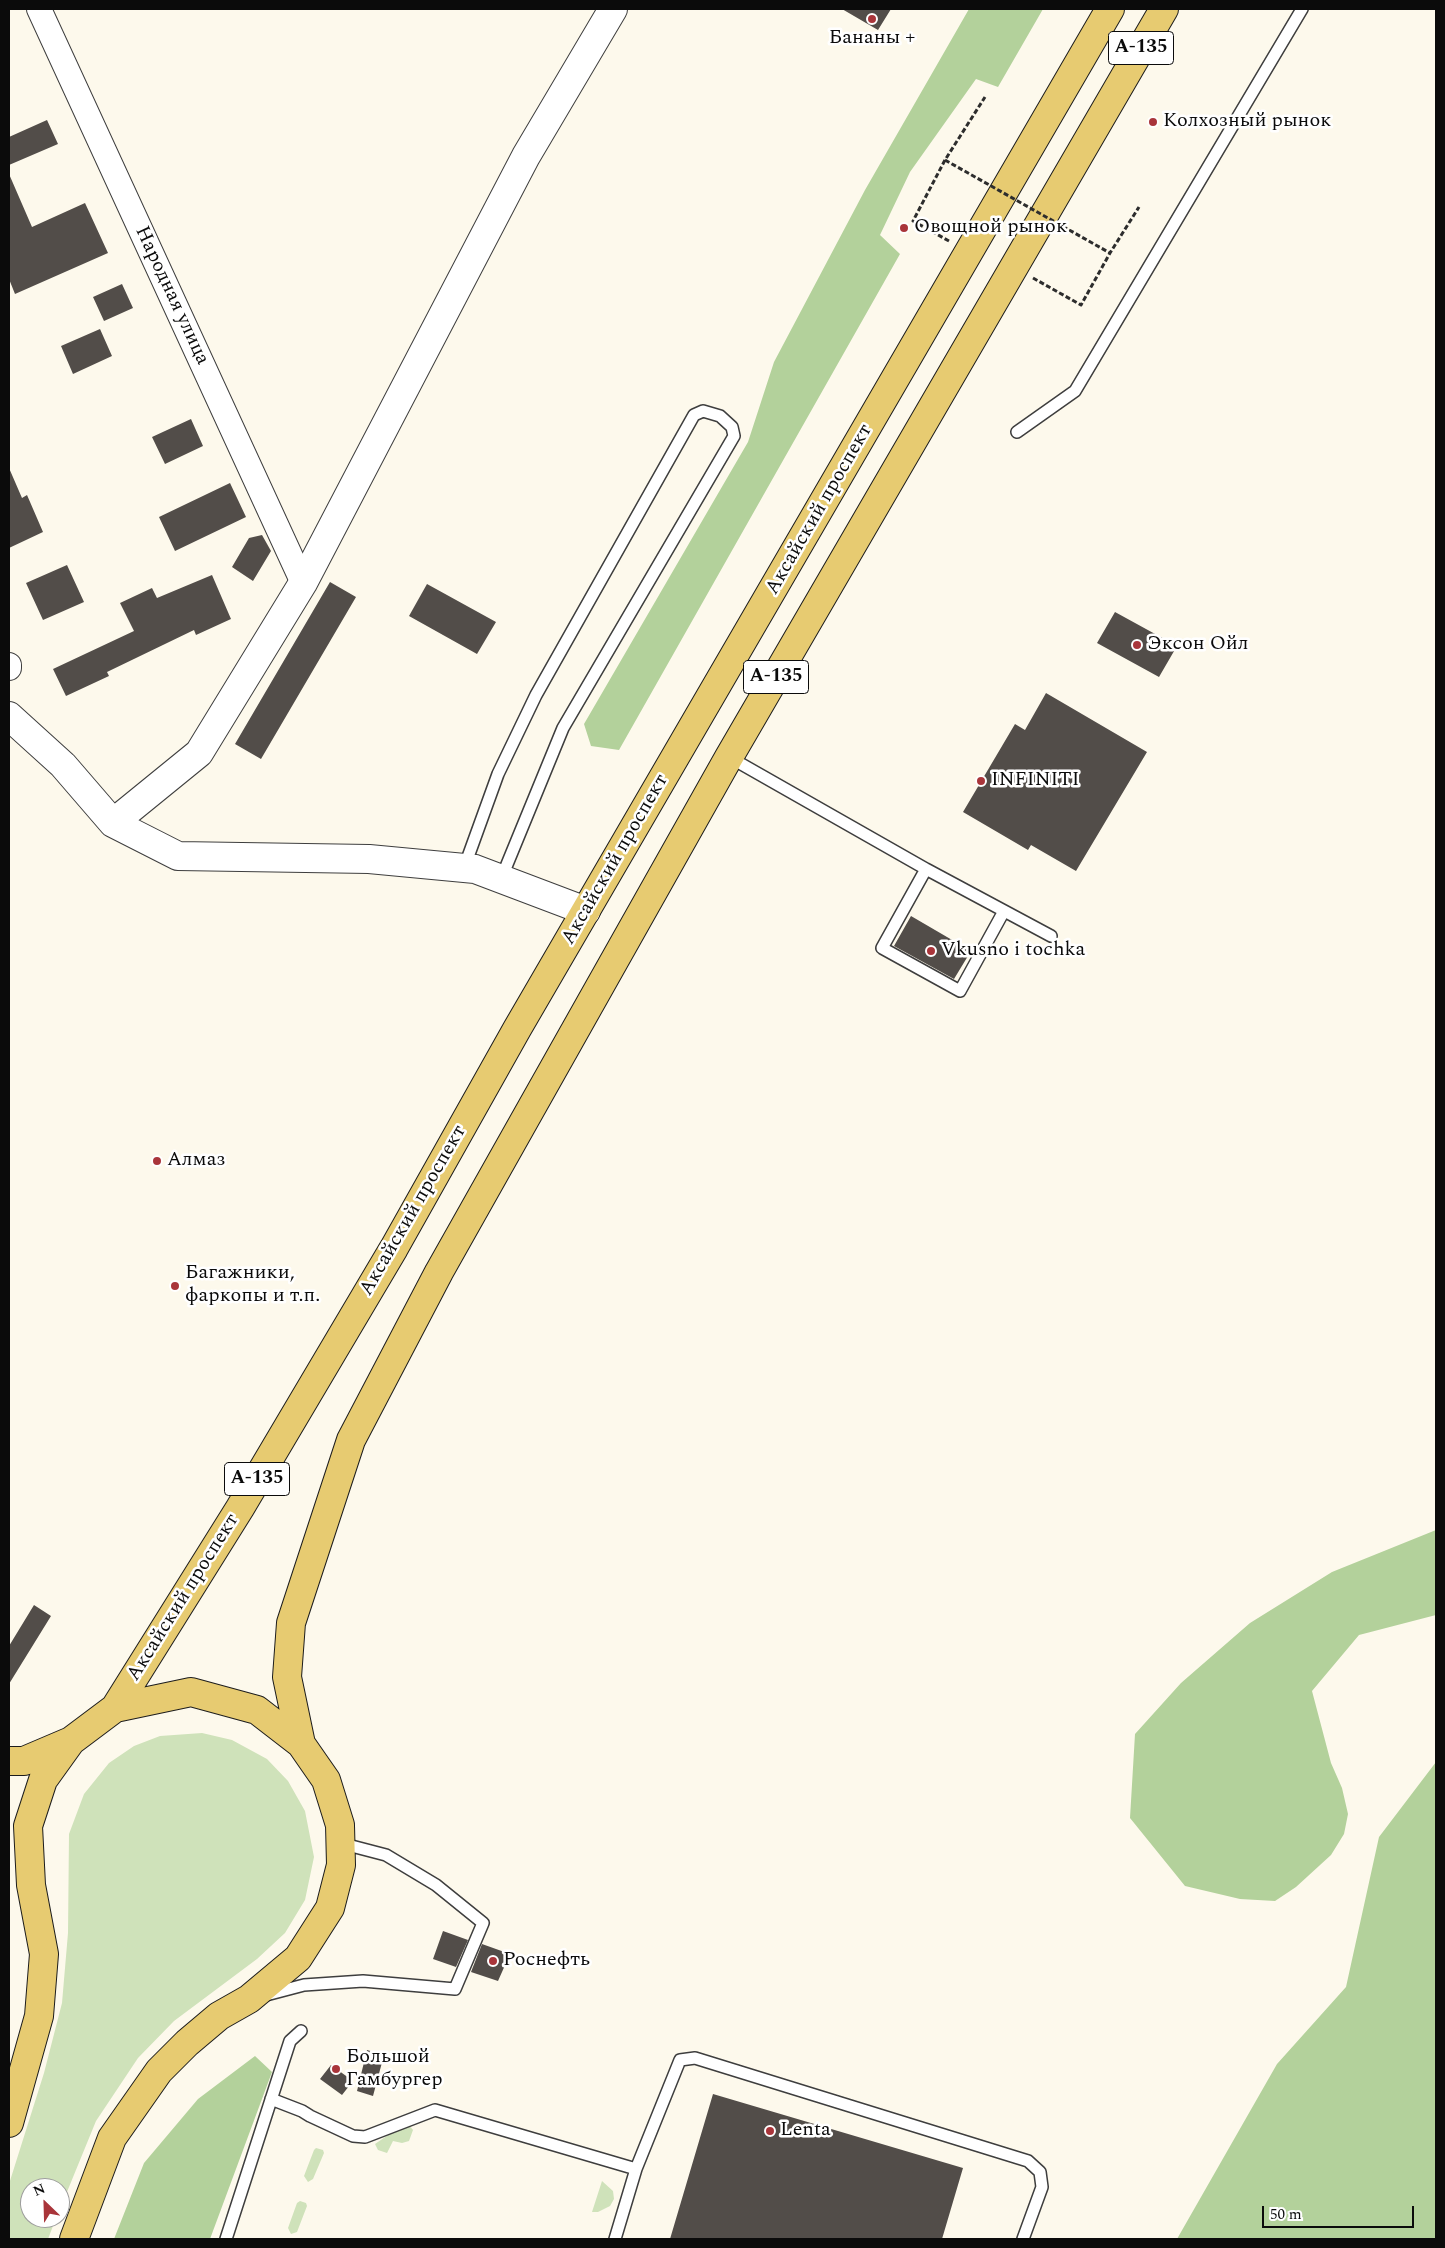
<!DOCTYPE html>
<meta charset="utf-8">
<style>
body{margin:0}
#map{position:relative;width:1445px;height:2248px;overflow:hidden;background:#fdf9ec;font-family:Spectral,serif}
canvas{display:block}
.frame{position:absolute;inset:0;border:10px solid #0b0b0b;pointer-events:none}
.north{position:absolute;left:20px;top:2178px;width:50px;height:50px;box-sizing:border-box;background:#fff;border:1px solid #9d9d9d;border-radius:50%;rotate:336deg;font-size:14px;font-weight:700;line-height:20px;text-align:center;color:#0b0b0b}
.north::after{content:'';display:block;margin:auto;width:18px;height:22px;background:#a9353a;clip-path:polygon(50% 0,100% 100%,50% 72%,0 100%)}
.scale{position:absolute;left:1262px;top:2206px;width:152px;height:22px;box-sizing:border-box;border:2px solid #0b0b0b;border-top:0;padding-left:6px;font-size:15px;line-height:18px;white-space:nowrap;color:#0b0b0b;-webkit-text-stroke:4px #fff;paint-order:stroke}
</style>
<div id="map">
<canvas width="1445" height="2248"></canvas>
<div class="frame"></div>
<div class="north">N</div>
<div class="scale">50 m</div>
</div>
<script>
const ctx = document.querySelector('canvas').getContext('2d');
ctx.lineJoin = 'round';
function paint(path, color) { ctx.fillStyle = color; ctx.fill(path, 'evenodd'); }
const toPath = rows => new Path2D(rows.map(r => 'M' + r).join(''));
function strokePath(path, color, width, dash) { ctx.strokeStyle = color; ctx.lineWidth = width; ctx.lineCap = dash ? 'butt' : 'round'; ctx.setLineDash(dash || []); ctx.stroke(path); }
function drawText(font, color, halo, rows, align = 'center') {
  ctx.font = font + ' Spectral,serif'; ctx.lineWidth = 5; ctx.setLineDash([]); ctx.textBaseline = 'middle'; ctx.strokeStyle = halo; ctx.fillStyle = color; for (const [text, x, y, turn = 0] of rows) {
    ctx.save(); ctx.translate(x, y); ctx.rotate((+turn || 0) * Math.PI / 180); ctx.textAlign = isNaN(turn) ? turn : align; if (halo) ctx.strokeText(text, 0, 0); ctx.fillText(text, 0, 0); ctx.restore();
  }
}
const green = toPath([
 [202,1733,232,1740,267,1759,288,1781,305,1811,314,1857,305,1900,285,1933,257,1959,174,2021,138,2058,96,2121,60,2209,60,2188,30,2188,30,2218,56,2218,48,2239,9,2239,9,2184,44,2073,62,2003,68,1933,69,1834,84,1794,109,1763,134,1746,160,1736],
 [409,2125,413,2130,409,2141,402,2143,393,2141,387,2153,378,2150,375,2144,394,2131],
 [316,2148,323,2150,324,2153,313,2179,308,2182,304,2176,314,2150],
 [602,2181,613,2191,614,2199,610,2206,598,2212,592,2212],
 [300,2201,306,2203,307,2206,297,2232,291,2234,288,2228,297,2203]
]);
const forest = toPath([
 [969,9,1043,9,998,87,976,79,910,172,880,235,900,254,619,750,591,746,584,724,748,442,774,362,865,190],
 [1436,1530,1436,1615,1359,1635,1312,1691,1331,1763,1342,1788,1348,1814,1344,1834,1331,1855,1296,1887,1275,1901,1240,1899,1185,1886,1130,1818,1135,1734,1181,1683,1250,1623,1332,1572],
 [1436,1762,1436,2239,1177,2239,1277,2064,1346,1987,1379,1837],
 [255,2056,272,2072,210,2239,114,2239,144,2163,198,2099]
]);
const building = toPath([
 [842,9,891,9,878,30],
 [47,120,58,144,9,165,9,137],
 [9,174,32,227,85,203,108,253,15,294,9,279],
 [122,284,133,308,104,321,93,297],
 [100,329,112,356,73,374,61,346],
 [191,419,203,446,165,464,152,437],
 [9,468,22,498,27,495,43,532,9,548],
 [230,483,246,517,175,551,159,517],
 [262,535,271,551,253,581,232,567,249,538],
 [67,565,84,602,43,620,26,583],
 [212,575,231,619,196,635,194,630,107,672,109,676,66,696,53,669,134,631,120,603,152,588,157,598],
 [330,582,356,597,261,759,235,744],
 [427,584,496,622,477,654,409,616],
 [1115,612,1177,646,1159,677,1097,643],
 [1046,693,1147,752,1076,871,1031,845,1028,850,963,812,1015,724,1025,730],
 [911,916,971,951,954,979,894,946],
 [34,1605,51,1616,9,1684,9,1646],
 [443,1931,468,1940,456,1967,433,1959],
 [482,1944,510,1954,498,1981,471,1972],
 [367,2050,384,2055,373,2096,357,2091],
 [331,2065,353,2081,342,2095,320,2079],
 [713,2094,963,2168,942,2239,670,2239]
]);
const path = toPath([
 [949,241,913,221,945,160,985,97],
 [1033,278,1081,305,1110,253,1139,207]
]);
const service = toPath([
 [1017,432,1075,391,1302,9],
 [729,757,926,869,1051,936],
 [464,868,498,774,536,695,694,415,703,411,720,416,732,427,734,436,563,728,501,879],
 [926,869,882,948,960,991,1004,911],
 [266,1995,304,1985,363,1981,455,1989,483,1923,436,1885,386,1855,340,1843],
 [271,2099,302,2111,310,2116,353,2136,365,2137,435,2110,636,2169,615,2239],
 [636,2169,680,2060,695,2058,1028,2161,1040,2172,1042,2187,1023,2239],
 [226,2239,290,2041,301,2031]
]);
const minor = toPath([
 [39,9,303,583],
 [9,665,9,668]
]);
const tertiary = toPath([
 [9,716,63,765,113,823,178,856,369,859,475,869,586,911],
 [113,823,199,753,303,583,526,156,613,9]
]);
const primary = toPath([
 [115,1708,240,1508,394,1248,517,1029,1110,9],
 [301,1744,287,1677,291,1623,351,1440,439,1272,729,757,1164,9],
 [9,1761,24,1761,71,1741],
 [9,2123,39,2016,44,1954,31,1885,28,1826,43,1780,71,1741,115,1708,191,1692,257,1710,301,1744,326,1780,340,1825,341,1865,330,1908,298,1958,249,1999,219,2016,187,2043,159,2071,112,2138,74,2239]
]);
const pathBridge = toPath([
 [945,160,1110,253]
]);
const markers = [
 [872,19,5,"#a9353a"],
 [1153,122,5,"#a9353a"],
 [904,228,5,"#a9353a"],
 [1137,645,5,"#a9353a"],
 [981,781,5,"#a9353a"],
 [931,951,5,"#a9353a"],
 [157,1161,5,"#a9353a"],
 [175,1286,5,"#a9353a"],
 [493,1961,5,"#a9353a"],
 [336,2069,5,"#a9353a"],
 [770,2131,5,"#a9353a"]
];
const shields = [
 [1141,48,65],
 [776,677,65],
 [257,1479,65]
];
const shieldNames = [
 ["А-135",1141,48],
 ["А-135",776,677],
 ["А-135",257,1479]
];
const poiNames = [
 ["Бананы +",872,39,"center"],
 ["Колхозный рынок",1163,122],
 ["Овощной рынок",914,228],
 ["Эксон Ойл",1147,645],
 ["INFINITI",991,781],
 ["Vkusno i tochka",941,951],
 ["Алмаз",167,1161],
 ["Багажники,",185,1274],
 ["фаркопы и т.п.",185,1297],
 ["Роснефть",503,1961],
 ["Большой",346,2058],
 ["Гамбургер",346,2081],
 ["Lenta",780,2131]
];
const streetNames = [
 ["Народная улица",171,296,65],
 ["Аксайский проспект",820,510,-60],
 ["Аксайский проспект",616,860,-60],
 ["Аксайский проспект",414,1211,-60],
 ["Аксайский проспект",184,1598,-58]
];
paint(green, '#cfe2ba');
paint(forest, '#b3d19b');
paint(building, '#524d49');
strokePath(service, '#3e3e3e', 14);
strokePath(minor, '#3e3e3e', 26);
strokePath(tertiary, '#3e3e3e', 30);
strokePath(primary, '#1c1c1c', 30);
strokePath(path, '#2d2d2d', 3, [5, 2.5]);
strokePath(service, '#fff', 11);
strokePath(minor, '#fff', 24);
strokePath(tertiary, '#fff', 28);
strokePath(primary, '#e7cb71', 28);
strokePath(pathBridge, '#2d2d2d', 3, [5, 2.5]);
for (const [x, y, r, color] of markers) { const dot = new Path2D(); dot.arc(x, y, r, 0, 2 * Math.PI); ctx.fillStyle = color; ctx.fill(dot); strokePath(dot, '#fff', 2); }
for (const [x, y, w] of shields) { const box = new Path2D(); box.roundRect(x - w / 2, y - 16.5, w, 33, 4); ctx.fillStyle = '#fff'; ctx.fill(box); strokePath(box, '#0b0b0b', 1); }
drawText('bold 19px', '#0b0b0b', null, shieldNames);
drawText('20px', '#0b0b0b', '#fff', poiNames, 'left');
drawText('20px', '#0b0b0b', '#fff', streetNames);
</script>
